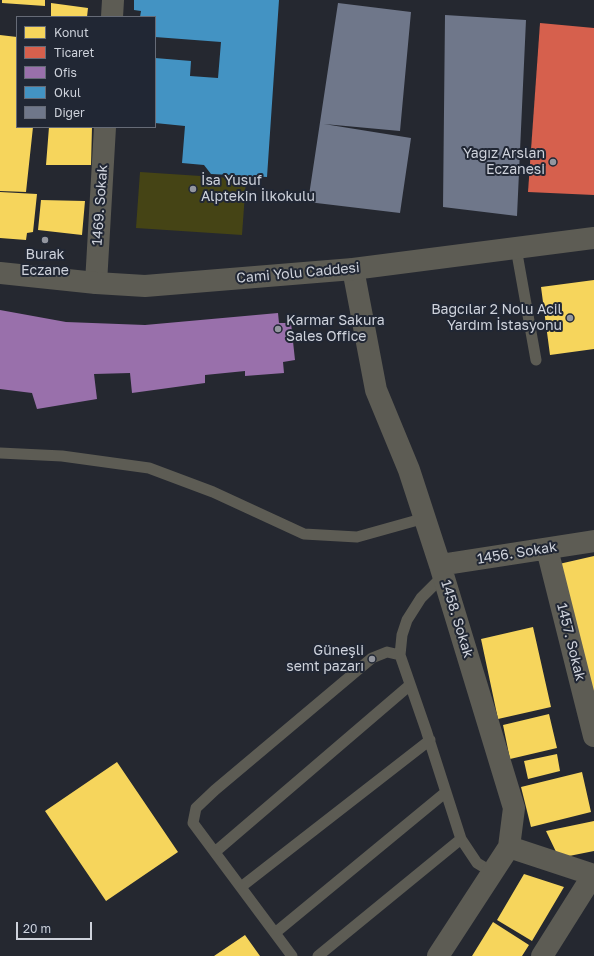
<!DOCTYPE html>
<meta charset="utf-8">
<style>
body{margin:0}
#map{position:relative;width:594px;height:956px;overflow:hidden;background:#252830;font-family:"Golos Text",sans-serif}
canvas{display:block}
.legend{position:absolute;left:16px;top:16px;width:140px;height:112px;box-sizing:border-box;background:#212734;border:1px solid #666b77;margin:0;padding:5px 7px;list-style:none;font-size:12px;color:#ced2db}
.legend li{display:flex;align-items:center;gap:8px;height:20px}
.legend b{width:20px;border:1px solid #666b77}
.scale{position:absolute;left:16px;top:922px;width:76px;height:18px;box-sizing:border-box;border:2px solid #ced2db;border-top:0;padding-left:5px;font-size:12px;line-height:14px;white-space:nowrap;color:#ced2db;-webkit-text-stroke:3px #212734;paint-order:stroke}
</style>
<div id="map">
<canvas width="594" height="956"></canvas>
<ul class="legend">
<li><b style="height:11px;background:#f6d55c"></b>Konut</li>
<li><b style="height:11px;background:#d6604d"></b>Ticaret</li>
<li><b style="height:11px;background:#9970ab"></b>Ofis</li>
<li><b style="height:11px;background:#4393c3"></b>Okul</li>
<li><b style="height:11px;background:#6f778a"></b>Diğer</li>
</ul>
<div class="scale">20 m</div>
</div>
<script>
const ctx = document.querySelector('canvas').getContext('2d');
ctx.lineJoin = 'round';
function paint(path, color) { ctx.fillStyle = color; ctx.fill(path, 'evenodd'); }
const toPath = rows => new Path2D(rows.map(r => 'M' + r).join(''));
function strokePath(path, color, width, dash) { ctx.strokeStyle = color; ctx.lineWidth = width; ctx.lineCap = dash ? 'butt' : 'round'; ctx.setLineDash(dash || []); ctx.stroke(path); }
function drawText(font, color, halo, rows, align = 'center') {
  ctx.font = font + ' "Golos Text",sans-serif'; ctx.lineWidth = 4; ctx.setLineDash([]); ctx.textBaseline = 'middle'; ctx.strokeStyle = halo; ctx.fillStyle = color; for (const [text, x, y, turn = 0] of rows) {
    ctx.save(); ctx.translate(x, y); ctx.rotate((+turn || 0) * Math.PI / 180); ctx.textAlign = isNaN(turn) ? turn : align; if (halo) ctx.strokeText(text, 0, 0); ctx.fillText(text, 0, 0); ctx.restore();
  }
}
const green = toPath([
 [140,172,246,179,242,235,136,228]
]);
const homes = toPath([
 [2,0,45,0,45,6,2,3],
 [51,3,88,8,87,17,51,17],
 [0,35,17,37,17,127,33,127,26,192,0,191],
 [49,127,92,127,91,165,46,165],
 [0,192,37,194,33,232,27,233,26,240,0,238],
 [41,200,85,201,82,235,38,230],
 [594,280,594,349,550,355,541,287],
 [594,556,594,697,559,564],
 [533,627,551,707,498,719,481,639],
 [549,714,557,748,510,759,503,725],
 [557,754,560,771,528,779,524,761],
 [117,762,178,852,106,901,45,811],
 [582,772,591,812,531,827,521,787],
 [594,821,594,851,559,858,546,831],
 [524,874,564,887,532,941,497,920],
 [493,922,529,945,522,956,472,956],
 [245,935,260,956,214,956]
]);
const shops = toPath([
 [540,23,594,28,594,195,528,192]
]);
const offices = toPath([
 [0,310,66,322,145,325,278,313,279,323,291,323,295,360,283,362,284,373,245,376,245,371,205,375,205,383,132,393,130,373,94,374,97,399,37,409,32,393,0,389]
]);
const schools = toPath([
 [134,0,279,0,267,177,211,174,204,165,182,163,185,126,155,123,155,58,191,61,190,76,218,78,221,42,155,37,155,17,140,17,141,11,134,10]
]);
const building = toPath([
 [338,3,411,12,400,131,324,124,411,138,400,213,308,202],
 [445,15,526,20,517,216,443,207]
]);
const service = toPath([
 [516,248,536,360],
 [0,453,62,456,149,468,213,492,304,534,357,537,425,518],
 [443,576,421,598,407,620,402,635,400,655,426,730,461,839,477,863,492,872],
 [215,852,410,685],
 [241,887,430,740],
 [275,933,446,792],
 [292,956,193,823,196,808,215,790,372,658,387,652,400,655],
 [318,956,461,839]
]);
const minor = toPath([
 [112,17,113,0],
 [353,269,376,390,409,470,440,565,514,808,509,847,438,956],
 [96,283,105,127],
 [547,549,594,736],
 [440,565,594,541],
 [509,847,594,875],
 [542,956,593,875]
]);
const tertiary = toPath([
 [0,273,96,283,145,286,353,269,594,238]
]);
const markers = [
 [553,162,4,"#93969f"],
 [193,189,4,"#93969f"],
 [45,240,4,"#93969f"],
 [570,318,4,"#93969f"],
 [278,329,4,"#93969f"],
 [372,659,4,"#93969f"]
];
const poiNames = [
 ["Yağız Arslan",545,154],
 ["Eczanesi",545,170],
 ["İsa Yusuf",201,181,"left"],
 ["Alptekin İlkokulu",201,197,"left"],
 ["Burak",45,255,"center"],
 ["Eczane",45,271,"center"],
 ["Bağcılar 2 Nolu Acil",562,310],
 ["Yardım İstasyonu",562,326],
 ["Karmar Sakura",286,321,"left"],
 ["Sales Office",286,337,"left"],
 ["Güneşli",364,651],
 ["semt pazarı",364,667]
];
const streetNames = [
 ["1469. Sokak",100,205,-86],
 ["Cami Yolu Caddesi",298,273,-5],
 ["1456. Sokak",517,553,-9],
 ["1458. Sokak",457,619,73],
 ["1457. Sokak",571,642,76]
];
paint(green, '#454415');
paint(homes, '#f6d55c');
paint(shops, '#d6604d');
paint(offices, '#9970ab');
paint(schools, '#4393c3');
paint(building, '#6f778a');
strokePath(service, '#5d5c54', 11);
strokePath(minor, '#5d5c54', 22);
strokePath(tertiary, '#5d5c54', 22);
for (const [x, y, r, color] of markers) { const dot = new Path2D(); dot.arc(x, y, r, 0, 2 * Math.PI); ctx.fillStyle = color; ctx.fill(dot); strokePath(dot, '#212734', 1.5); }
drawText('14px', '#ced2db', '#212734', poiNames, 'right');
drawText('14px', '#ced2db', '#212734', streetNames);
</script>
